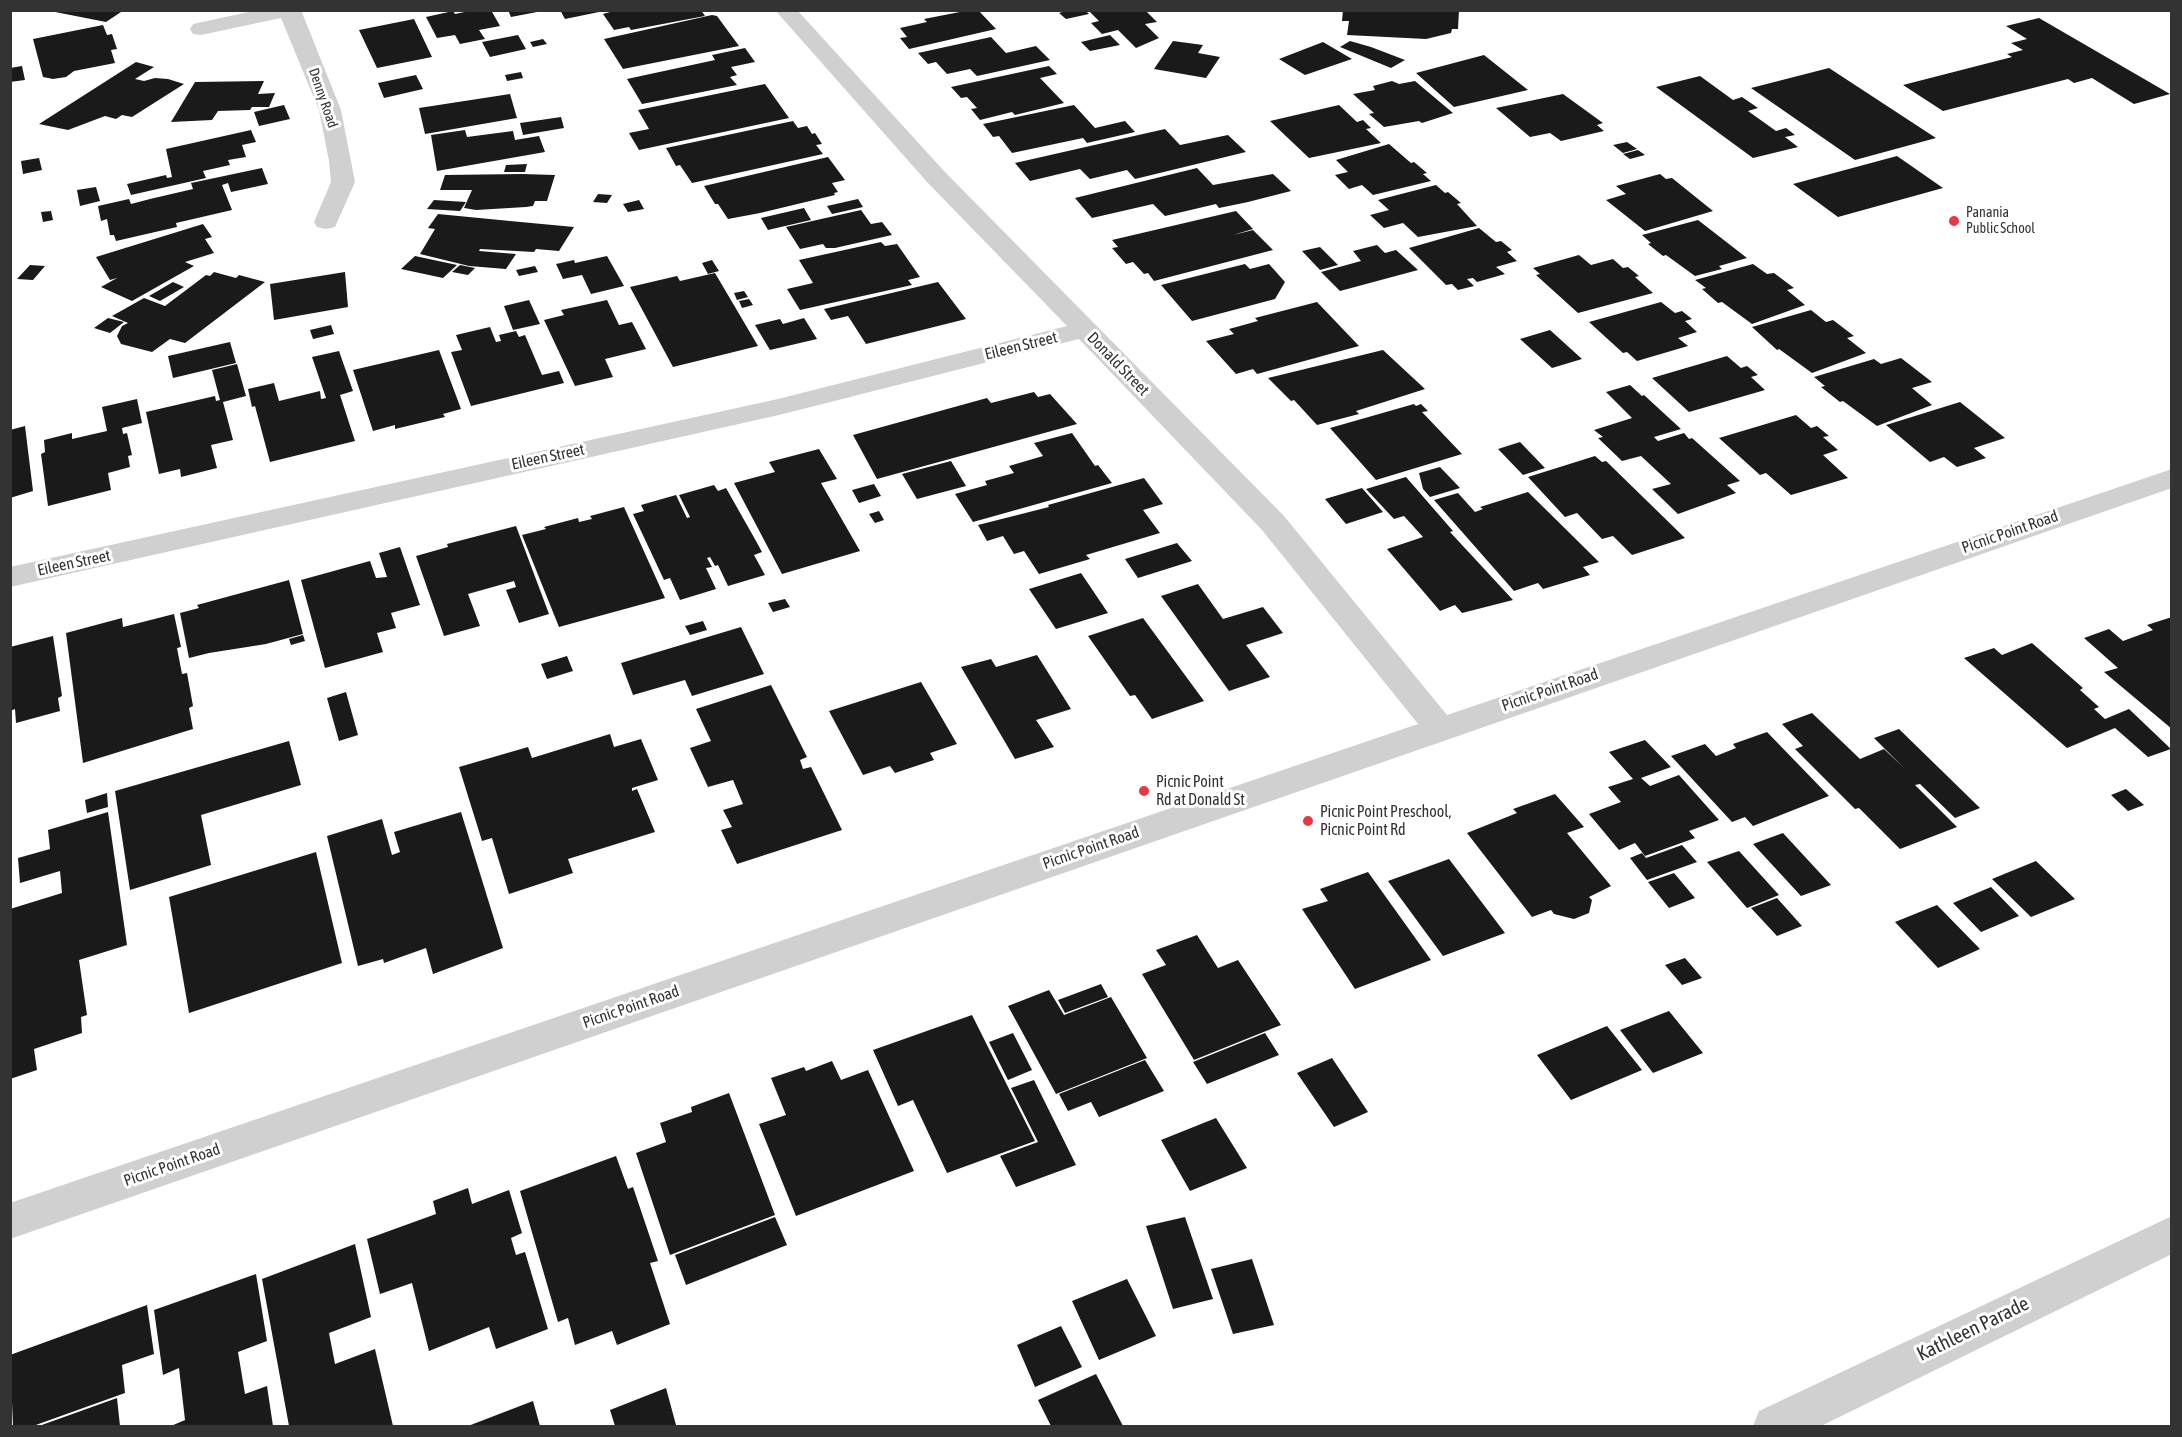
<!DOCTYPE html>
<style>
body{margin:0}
#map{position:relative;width:2182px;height:1437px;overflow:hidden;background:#fff;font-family:"Asap Condensed",sans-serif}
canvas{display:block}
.frame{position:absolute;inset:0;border:12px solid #333;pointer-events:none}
</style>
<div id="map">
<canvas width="2182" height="1437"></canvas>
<div class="frame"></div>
</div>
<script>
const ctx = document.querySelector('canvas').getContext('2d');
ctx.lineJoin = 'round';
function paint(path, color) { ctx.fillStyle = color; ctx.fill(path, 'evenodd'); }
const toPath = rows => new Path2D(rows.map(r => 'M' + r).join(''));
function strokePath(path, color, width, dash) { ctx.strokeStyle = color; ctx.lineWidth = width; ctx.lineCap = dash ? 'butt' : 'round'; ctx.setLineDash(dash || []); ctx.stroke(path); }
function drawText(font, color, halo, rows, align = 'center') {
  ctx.font = font + ' "Asap Condensed",sans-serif'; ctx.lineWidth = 6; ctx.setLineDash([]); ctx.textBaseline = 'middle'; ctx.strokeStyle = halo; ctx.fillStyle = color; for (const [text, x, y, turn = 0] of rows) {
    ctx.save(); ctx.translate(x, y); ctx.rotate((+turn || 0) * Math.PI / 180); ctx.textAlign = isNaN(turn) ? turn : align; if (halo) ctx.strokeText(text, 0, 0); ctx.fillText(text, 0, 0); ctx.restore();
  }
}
const building = toPath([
 [45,10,124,10,106,22],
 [474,10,491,10,500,26,479,30,485,39,460,44,455,35,437,38,426,17,453,11,455,14],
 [508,10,537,10,537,12,511,17],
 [560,10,599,10,599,12,565,19],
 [617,10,701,10,705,16,631,30,629,27,614,30,603,14],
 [970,10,978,10,996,29,909,49,900,38,907,37,900,28,927,22,924,19],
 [1069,10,1085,10,1089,14,1066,19,1059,13],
 [1088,10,1145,10,1157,22,1145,24,1159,38,1136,48,1118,30,1102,34,1091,23,1099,21],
 [1343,10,1459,10,1458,29,1452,29,1451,33,1426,39,1347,35,1349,21,1342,21],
 [712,15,717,16,739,46,623,69,604,39],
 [2039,18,2170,94,2134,104,2092,78,2074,83,2068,79,1943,111,1903,85,2012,57,2007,54,2023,50,2011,43,2027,39,2006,26],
 [414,19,432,57,377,68,359,30],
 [103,25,107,35,112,34,117,49,111,50,115,63,74,71,66,77,53,79,43,77,33,39],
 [518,35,526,49,490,57,482,42],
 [1110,35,1120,45,1090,51,1081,42],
 [991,37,1006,53,1036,46,1050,60,977,76,970,69,947,74,936,62,928,64,918,53],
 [543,39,547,44,533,47,530,42],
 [1173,41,1203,45,1198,53,1220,57,1206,78,1154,69],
 [1350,41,1371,47,1405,60,1391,68,1340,47],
 [1323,42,1352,59,1305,75,1279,59],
 [745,48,755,62,731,67,737,75,730,77,737,85,642,104,627,79,715,60,712,55],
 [1484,55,1528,90,1454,107,1416,73],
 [136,62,154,67,135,79,144,81,155,78,168,79,184,84,132,117,122,115,116,119,105,116,68,130,39,124],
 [22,66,25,80,10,82,10,68],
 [1049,66,1057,74,1040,78,1064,103,1015,115,1012,112,980,120,971,109,977,108,967,97,961,98,951,87],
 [1829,68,1936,138,1855,160,1751,88],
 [521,72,523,78,507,81,505,75],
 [416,75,423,89,384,98,378,83],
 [1700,76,1733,100,1742,97,1758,108,1748,111,1776,131,1786,128,1795,135,1785,137,1798,147,1753,158,1656,87],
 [264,81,258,94,275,93,269,107,252,107,250,110,218,111,212,120,171,122,195,82],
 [1392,81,1399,84,1415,81,1453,113,1422,123,1419,121,1384,127,1369,114,1374,113,1353,94,1375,90,1373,86],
 [765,84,789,118,639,150,629,133,649,129,638,110],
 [510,94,517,118,425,134,419,108],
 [1563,94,1603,123,1597,125,1604,131,1561,141,1550,133,1530,137,1496,108],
 [284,105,290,119,259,126,254,112],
 [1074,105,1095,128,1125,121,1135,132,1087,143,1083,138,1012,153,999,136,993,137,983,124],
 [1339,105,1357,122,1363,120,1371,128,1366,129,1381,143,1309,158,1270,121],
 [561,117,564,128,523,135,520,123],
 [793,121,798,128,807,126,812,134,815,133,822,144,816,145,823,154,692,183,680,165,676,166,666,148],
 [1165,129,1180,145,1228,135,1246,152,1135,179,1127,170,1090,179,1080,169,1030,181,1015,163],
 [251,130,256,142,242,145,246,157,228,160,230,165,203,171,206,178,131,195,127,184,166,175,167,178,172,177,166,149],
 [465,130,467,137,513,131,515,140,539,136,545,152,437,171,431,135],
 [1627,142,1637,149,1623,153,1613,145],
 [1389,144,1411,163,1414,162,1427,173,1423,174,1431,181,1373,195,1362,185,1349,189,1335,175,1348,172,1336,160],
 [1638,150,1645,155,1630,159,1623,154],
 [1897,156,1943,188,1838,217,1793,184],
 [828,157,845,180,832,183,838,192,834,193,835,195,760,213,728,219,718,204,715,204,704,186],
 [39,158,42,170,23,174,21,161],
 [527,164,525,172,504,172,506,165],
 [262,168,268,184,231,192,228,183,222,185,232,210,176,223,177,227,116,241,114,235,110,235,107,219,101,221,98,206,129,199,131,204,150,199,193,189,191,183],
 [1197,168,1213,185,1273,174,1291,191,1248,202,1219,208,1216,204,1165,216,1153,204,1092,218,1075,198],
 [1660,174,1666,179,1672,178,1713,211,1645,231,1606,200,1626,194,1616,186],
 [445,175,522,174,555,175,547,201,535,201,533,206,526,207,476,210,464,208,472,190,440,190],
 [1436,185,1445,193,1448,192,1461,203,1457,204,1477,226,1418,237,1403,223,1384,228,1370,215,1389,210,1378,200],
 [96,187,100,201,80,206,77,190],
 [598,194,612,195,607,203,593,202],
 [858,199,863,207,832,214,827,206],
 [434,200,466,202,460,211,427,209],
 [639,200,644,209,628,212,623,204],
 [804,208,811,220,768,230,761,218],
 [861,210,871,224,882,222,892,235,835,248,826,248,823,244,800,249,786,227],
 [51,211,53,220,43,222,41,212],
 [1236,211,1253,229,1233,235,1253,230,1273,250,1154,281,1148,273,1144,274,1133,262,1126,264,1112,248,1118,247,1112,240],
 [438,214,510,221,574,227,559,251,536,249,534,252,480,249,479,251,516,254,506,269,469,266,420,254,435,229,428,228],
 [1698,220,1747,258,1719,266,1722,269,1695,276,1666,255,1663,256,1648,244,1651,243,1642,235],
 [203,224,212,237,205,239,214,253,185,262,194,266,132,301,101,287,117,278,110,280,96,257],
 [1479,228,1496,242,1501,241,1512,250,1507,252,1517,261,1496,267,1505,274,1477,282,1473,278,1467,279,1474,286,1458,290,1452,284,1446,285,1409,248],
 [881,242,885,246,897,244,920,277,908,280,912,285,800,310,787,289,813,283,799,260],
 [1377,245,1385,253,1396,250,1418,270,1340,291,1321,272,1361,261,1353,251],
 [1320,247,1338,265,1320,270,1302,251],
 [1579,255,1591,265,1613,259,1623,268,1628,267,1639,276,1635,277,1653,293,1578,313,1536,275,1540,274,1533,268],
 [415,256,457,265,443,278,401,269],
 [607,256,624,286,591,294,582,275,563,279,556,264,574,260,575,263],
 [712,260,719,271,708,274,702,263],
 [1245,264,1250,269,1269,264,1285,282,1275,299,1192,321,1161,285],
 [1753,264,1767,274,1774,273,1794,288,1787,290,1805,305,1752,324,1722,302,1718,303,1702,289,1706,288,1695,280],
 [30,265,45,266,33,280,17,279],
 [460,265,475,268,468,275,452,272],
 [535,266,538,272,519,276,516,270],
 [214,272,236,278,239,275,265,282,185,343,170,339,152,352,121,344,117,336,122,326,128,323,112,316,144,298,165,306,206,275,210,276],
 [345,272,348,307,274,320,270,284],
 [715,273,758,346,673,367,630,287,677,276,680,281],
 [173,282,184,287,160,301,149,296],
 [938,282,966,319,866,344,848,316,831,320,824,309],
 [744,291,748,297,737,300,734,293],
 [749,299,753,305,742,308,739,301],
 [529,300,540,324,513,330,504,306],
 [607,300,619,325,632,322,646,349,605,359,613,377,575,386,544,320,564,315,561,310],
 [1317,302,1359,346,1257,374,1253,369,1236,374,1206,341,1234,334,1229,329,1258,321,1255,318],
 [1661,302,1675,313,1682,311,1692,319,1685,321,1697,332,1678,338,1688,346,1637,361,1627,352,1623,353,1589,322],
 [1811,310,1826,322,1833,320,1854,336,1847,338,1866,353,1812,373,1779,349,1777,350,1752,327],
 [108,318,124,322,110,333,94,328],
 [804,318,817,339,770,350,755,325,780,319,783,324],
 [331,325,334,334,313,339,310,330],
 [490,327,496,342,501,341,499,335,516,331,519,337,525,335,542,375,559,371,564,383,471,406,451,352,462,350,456,335],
 [1550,330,1582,359,1552,368,1520,339],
 [230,342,236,363,173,378,168,356],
 [439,350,461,409,443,414,445,417,395,429,395,425,373,431,353,370],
 [1383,350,1425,389,1356,411,1359,414,1317,425,1294,400,1291,401,1268,378],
 [339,351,353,391,340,395,355,441,270,462,255,406,252,407,248,389,274,383,279,401,320,391,321,399,326,398,312,357],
 [1727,356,1741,368,1747,366,1758,375,1751,377,1765,390,1689,412,1652,378],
 [1901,358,1932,382,1912,388,1932,405,1877,426,1843,401,1840,402,1821,387,1825,386,1814,377,1874,359,1881,364],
 [237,364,246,396,223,402,233,440,211,445,217,468,181,477,180,469,159,474,146,412,215,396,216,401,220,400,212,370],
 [1630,385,1642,396,1644,395,1681,429,1654,437,1658,441,1684,433,1689,439,1692,438,1740,481,1727,485,1736,493,1678,514,1652,489,1671,484,1641,456,1622,461,1598,438,1603,437,1594,430,1632,418,1606,392],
 [1034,392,1038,397,1050,394,1077,424,877,479,853,435,987,398,991,403],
 [137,399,142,423,122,428,123,434,127,433,132,455,128,456,130,467,108,473,111,490,48,506,41,454,45,452,44,440,72,433,72,439,107,431,102,407],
 [1960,402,2005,438,1974,448,1986,458,1957,467,1944,457,1930,462,1886,425],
 [1414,404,1416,406,1421,404,1428,411,1422,412,1462,454,1376,480,1330,428],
 [1796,415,1811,428,1817,426,1829,436,1823,437,1838,450,1823,455,1848,478,1791,495,1766,473,1760,475,1719,438],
 [25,426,33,491,10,498,10,430],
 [1072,433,1095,466,1098,465,1112,483,973,522,955,494,987,485,985,481,1014,473,1009,466,1043,456,1034,443],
 [1520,442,1545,468,1523,475,1498,449],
 [819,449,837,479,821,483,860,551,782,574,734,483,775,472,769,462],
 [1595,456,1602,462,1606,461,1685,538,1632,555,1613,536,1602,539,1577,513,1565,517,1528,477],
 [951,461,966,486,917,499,902,474],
 [1440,467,1460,488,1430,497,1423,489,1419,473],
 [1406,477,1453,531,1450,532,1513,600,1462,613,1455,605,1440,611,1387,549,1423,537,1404,516,1394,519,1366,489],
 [1144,478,1163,504,1143,510,1160,533,1086,555,1090,559,1039,574,1024,551,1014,554,1003,536,987,541,978,525,1049,507,1048,505],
 [874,484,881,496,859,503,852,490],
 [714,485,718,491,726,488,756,541,762,552,754,555,765,575,728,586,718,565,715,566,710,557,707,558,712,567,706,568,716,589,680,600,670,578,664,580,633,514,644,511,641,505,676,495,687,518,690,517,679,495],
 [1362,488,1383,512,1346,524,1325,499],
 [1528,492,1599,562,1583,567,1590,575,1543,589,1538,583,1514,591,1434,500,1458,493,1475,512,1483,509,1480,507],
 [624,507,665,598,559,627,522,535,546,529,544,527,578,518,579,522,592,519,590,516],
 [879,511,884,520,875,523,869,514],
 [516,526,549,614,519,623,506,590,516,587,514,581,468,594,480,626,444,636,416,556,448,547,447,544],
 [1177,543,1192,561,1138,578,1125,559],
 [400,547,420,605,391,613,396,628,377,633,383,652,325,668,301,580,370,561,376,578,387,577,379,553],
 [1081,573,1108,613,1056,629,1029,589],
 [289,580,303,634,266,644,209,653,189,658,180,613,199,608,197,605],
 [1198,584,1223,619,1263,607,1283,633,1246,645,1270,677,1229,691,1161,596],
 [785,599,790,607,773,612,768,603],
 [174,614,181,647,177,648,182,674,187,673,193,706,189,708,193,729,83,763,66,633,122,618,123,627],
 [2172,617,2172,729,2104,672,2118,668,2084,638,2109,629,2123,641,2153,630,2147,625],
 [1143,618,1204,701,1152,719,1135,695,1130,696,1088,636],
 [703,621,707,630,690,635,685,626],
 [741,627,764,674,692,696,685,680,633,695,621,663],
 [303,635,305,641,291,645,289,639],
 [53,636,62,696,58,698,60,711,16,723,15,709,10,711,10,647],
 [2032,643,2083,688,2080,690,2099,707,2094,709,2105,719,2129,709,2171,749,2148,757,2115,728,2067,748,1964,658,1994,648,2002,655],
 [1037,655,1071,709,1036,720,1054,747,1015,759,961,667,991,659,996,667],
 [567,656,573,671,547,679,541,664],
 [921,682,957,744,930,753,934,760,895,773,890,766,863,775,829,711],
 [771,685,807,757,800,760,803,769,811,767,842,830,737,864,721,830,732,827,723,810,743,804,733,780,708,787,690,748,711,741,696,709],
 [346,692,358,735,339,741,327,698],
 [1812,713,1860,759,1884,749,1904,768,1874,738,1899,729,1980,808,1955,818,1920,784,1915,785,1957,827,1900,849,1859,808,1855,809,1795,749,1803,746,1782,724],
 [1767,732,1829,796,1753,826,1745,817,1732,822,1671,756,1705,744,1716,756,1736,748,1733,744],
 [610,734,614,747,641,739,658,780,632,788,632,791,637,789,655,832,568,859,573,873,509,894,492,838,482,841,459,767,528,747,532,758],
 [1645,740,1671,767,1641,778,1650,786,1679,775,1719,820,1689,831,1695,838,1645,856,1635,843,1619,850,1589,814,1621,802,1608,787,1633,779,1609,752],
 [289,741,301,785,201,815,211,865,130,890,115,791],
 [2126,789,2144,805,2128,811,2111,795],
 [107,793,108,807,87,813,85,800],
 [1555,794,1584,827,1567,833,1611,886,1589,897,1592,900,1589,913,1574,919,1554,914,1551,910,1532,917,1467,833,1517,813,1513,809],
 [108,812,127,945,79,960,87,1015,81,1017,82,1033,34,1049,37,1070,10,1079,10,909,62,893,60,871,20,883,18,858,50,849,48,830],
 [461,812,503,948,433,974,426,948,384,963,383,959,358,966,327,836,382,819,392,855,400,852,394,832],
 [1783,833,1831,885,1801,896,1753,844],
 [1682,845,1697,862,1647,880,1630,858,1642,853,1646,858],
 [1739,851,1779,895,1747,908,1707,862],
 [316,852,342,963,189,1013,169,897],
 [1449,859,1505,933,1443,956,1388,881],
 [2036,861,2075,899,2031,917,1992,879],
 [1368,872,1431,960,1355,989,1302,909,1328,901,1320,889],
 [1674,873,1695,898,1669,908,1648,882],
 [1991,887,2019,916,1981,932,1953,903],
 [1777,898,1802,926,1777,936,1751,908],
 [1937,905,1980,949,1938,968,1895,922],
 [1197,935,1218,968,1238,960,1281,1025,1194,1060,1142,974,1166,965,1156,950],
 [1685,958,1702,978,1682,985,1665,965],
 [1101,984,1108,997,1065,1013,1058,1000],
 [1049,990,1064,1015,1111,997,1147,1058,1056,1094,1008,1006],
 [1669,1011,1703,1053,1653,1073,1620,1030],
 [972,1015,1035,1141,947,1173,913,1100,898,1106,873,1050],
 [1607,1026,1642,1070,1571,1100,1537,1055],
 [1013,1033,1032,1070,1008,1080,989,1042],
 [1265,1033,1279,1055,1207,1084,1193,1062],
 [1332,1058,1368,1112,1334,1127,1297,1073],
 [1145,1060,1164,1091,1099,1117,1091,1102,1068,1111,1059,1094],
 [832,1061,841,1080,868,1070,914,1171,796,1216,759,1124,786,1115,771,1078,804,1067,806,1071],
 [1034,1080,1076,1165,1016,1187,1000,1156,1038,1142,1011,1088],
 [729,1093,775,1215,670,1255,636,1153,666,1142,660,1123,692,1112,691,1107],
 [1216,1118,1247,1168,1190,1191,1161,1140],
 [616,1156,628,1189,633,1187,658,1261,650,1263,670,1324,617,1345,612,1331,575,1345,568,1318,558,1322,520,1191],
 [468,1188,472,1204,509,1190,522,1233,511,1238,516,1255,525,1252,548,1329,496,1349,489,1327,429,1351,412,1283,380,1294,367,1239,436,1214,433,1201],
 [775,1217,787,1245,686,1285,675,1255],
 [1185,1217,1213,1299,1173,1309,1146,1226],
 [355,1244,371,1317,329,1333,335,1364,375,1349,393,1426,289,1426,262,1279],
 [1252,1259,1274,1325,1233,1334,1211,1269],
 [256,1274,267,1341,238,1352,245,1394,267,1386,273,1426,171,1426,185,1420,179,1368,163,1375,154,1310],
 [1127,1279,1156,1336,1099,1360,1072,1301],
 [147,1305,154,1354,122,1365,125,1393,33,1426,13,1426,10,1355],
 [1061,1326,1082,1367,1035,1387,1017,1345],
 [1096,1374,1123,1426,1051,1426,1038,1400],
 [666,1388,676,1425,615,1426,610,1410],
 [117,1398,120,1426,39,1426],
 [533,1401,540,1426,468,1426]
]);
const minor = toPath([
 [258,10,301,10,341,110,355,182,335,227,326,229,317,227,314,222,331,182,329,161,319,110,281,18,201,35,193,34,190,29,193,24,258,10],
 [775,10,797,10,945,172,1284,516,1447,715,2172,469,2172,488,10,1239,10,1203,1418,724,1262,530,1079,339,779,415,10,587,10,567,778,399,1067,326,927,182,775,10],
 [2172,1216,2172,1254,1821,1426,1753,1426,1759,1411,2172,1216]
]);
const markers = [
 [1954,221,6,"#e63946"],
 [1144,791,6,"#e63946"],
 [1308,821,6,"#e63946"]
];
const farStreetnames = [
 ["Denny Road",323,98,71]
];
const farPoinames = [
 ["Panania",1966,213],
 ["Public School",1966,229]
];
const streetNames = [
 ["Eileen Street",1021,346,-14],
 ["Donald Street",1118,364,46],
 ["Eileen Street",548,457,-12],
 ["Picnic Point Road",2010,532,-19],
 ["Eileen Street",74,563,-12],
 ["Picnic Point Road",1550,690,-19],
 ["Picnic Point Road",1091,848,-19],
 ["Picnic Point Road",631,1007,-19],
 ["Picnic Point Road",172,1165,-19]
];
const poiNames = [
 ["Picnic Point",1156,782],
 ["Rd at Donald St",1156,800],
 ["Picnic Point Preschool,",1320,812],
 ["Picnic Point Rd",1320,830]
];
const nearStreetnames = [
 ["Kathleen Parade",1973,1329,-26]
];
paint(building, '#1a1a1a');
paint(minor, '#d0d0d0');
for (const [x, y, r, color] of markers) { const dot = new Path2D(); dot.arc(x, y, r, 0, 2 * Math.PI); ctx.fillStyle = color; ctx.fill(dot); strokePath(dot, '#fff', 2); }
drawText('14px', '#333', '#fff', farStreetnames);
drawText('14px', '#333', '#fff', farPoinames, 'left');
drawText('16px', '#333', '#fff', streetNames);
drawText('16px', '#333', '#fff', poiNames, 'left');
drawText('20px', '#333', '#fff', nearStreetnames);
</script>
